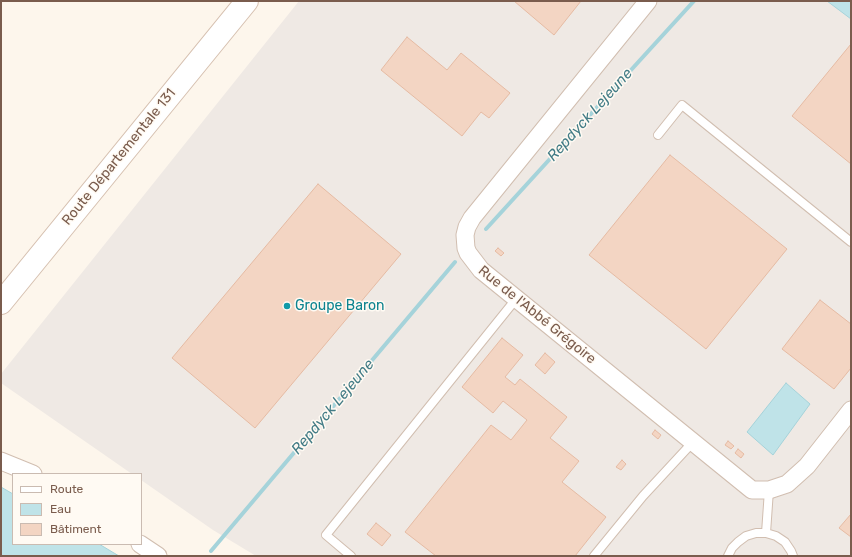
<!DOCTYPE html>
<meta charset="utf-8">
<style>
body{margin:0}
#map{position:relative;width:852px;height:557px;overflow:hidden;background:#fdf6ec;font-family:Rubik,sans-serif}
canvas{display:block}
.frame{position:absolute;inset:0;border:2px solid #7a5c4d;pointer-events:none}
.legend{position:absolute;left:12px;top:473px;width:130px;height:72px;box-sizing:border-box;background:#fffaf3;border:1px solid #cabbb1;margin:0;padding:5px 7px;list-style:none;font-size:12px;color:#7a5c4d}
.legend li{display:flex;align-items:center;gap:8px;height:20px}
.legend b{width:20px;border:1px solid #cabbb1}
</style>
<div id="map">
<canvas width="852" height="557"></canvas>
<div class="frame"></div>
<ul class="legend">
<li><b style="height:5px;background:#fff"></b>Route</li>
<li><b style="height:11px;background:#bfe3e8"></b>Eau</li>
<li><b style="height:11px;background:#f3d5c3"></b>Bâtiment</li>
</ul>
</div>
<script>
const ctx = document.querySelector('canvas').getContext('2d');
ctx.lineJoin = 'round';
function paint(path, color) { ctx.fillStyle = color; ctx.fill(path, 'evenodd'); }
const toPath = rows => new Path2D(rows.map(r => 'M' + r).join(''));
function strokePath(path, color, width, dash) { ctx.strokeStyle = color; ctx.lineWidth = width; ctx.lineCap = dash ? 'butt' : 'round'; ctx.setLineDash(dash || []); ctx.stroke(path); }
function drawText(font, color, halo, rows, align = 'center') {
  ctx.font = font + ' Rubik,sans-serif'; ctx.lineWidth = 3; ctx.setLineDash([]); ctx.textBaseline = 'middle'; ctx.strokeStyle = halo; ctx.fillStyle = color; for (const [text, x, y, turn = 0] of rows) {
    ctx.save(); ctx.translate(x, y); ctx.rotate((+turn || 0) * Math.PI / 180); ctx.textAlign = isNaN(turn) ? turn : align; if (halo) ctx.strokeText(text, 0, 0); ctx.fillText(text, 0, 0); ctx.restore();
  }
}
const industrial = toPath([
 [299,1,851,1,851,556,256,556,213,530,141,480,141,474,132,474,1,383,1,374]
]);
const water = toPath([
 [827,1,851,1,851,19,827,1],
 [786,383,810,404,773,455,747,432,786,383],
 [1,487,13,494,13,544,99,544,119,556,1,556,1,487]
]);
const stream = toPath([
 [486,229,694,1],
 [211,551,455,262]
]);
const building = toPath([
 [514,1,581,1,554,35,514,1],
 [407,37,447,70,461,53,510,93,489,118,481,112,462,136,381,70,407,37],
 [851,44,851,164,792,116,851,44],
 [670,155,787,249,706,349,589,255,670,155],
 [318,184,401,254,255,428,172,358,318,184],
 [498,248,504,253,501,256,495,251,498,248],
 [820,300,851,324,851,368,834,389,782,349,820,300],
 [502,338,523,355,505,377,515,385,520,379,567,417,550,438,579,461,562,482,606,517,575,556,436,556,405,532,491,425,511,440,527,420,503,401,493,413,462,387,502,338],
 [545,353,555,362,545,374,535,365,545,353],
 [655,430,661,435,658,439,652,434,655,430],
 [728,441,734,446,731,449,725,445,728,441],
 [738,449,744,454,741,458,735,453,738,449],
 [622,460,626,464,621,470,616,467,622,460],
 [851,514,851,537,839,528,851,514],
 [376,523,391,535,382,546,367,534,376,523]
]);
const service = toPath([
 [658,135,682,105,851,242],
 [766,533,769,490],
 [351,556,326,535,516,299],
 [594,556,643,496,693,442],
 [728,556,732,548,738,542,746,536,756,533,766,533,776,536,785,542,791,551,793,556]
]);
const minor = toPath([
 [648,1,472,218,467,227,465,235,466,248,468,253,481,270,752,490,769,490,787,484,807,466,851,410],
 [1,461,33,474],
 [140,544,158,556]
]);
const secondary = toPath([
 [1,303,247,1]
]);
const markers = [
 [287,306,4,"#0f9aa8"]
];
const streetNames = [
 ["Route Départementale 131",119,157,-51],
 ["Rue de l'Abbé Grégoire",537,315,39]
];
const cultureNames = [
 ["Groupe Baron",295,306]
];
const waterNames = [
 ["Repdyck Lejeune",590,115,-48],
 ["Repdyck Lejeune",333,407,-50]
];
paint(industrial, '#efe9e4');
paint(water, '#bfe3e8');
strokePath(water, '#a5d3da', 1);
strokePath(stream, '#a5d3da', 4);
paint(building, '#f3d5c3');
strokePath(building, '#e6bba3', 1);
strokePath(service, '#d1beb0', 10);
strokePath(minor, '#d1beb0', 19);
strokePath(secondary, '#d6c0b0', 24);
strokePath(service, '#fff', 8);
strokePath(minor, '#fff', 17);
strokePath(secondary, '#fff', 22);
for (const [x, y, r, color] of markers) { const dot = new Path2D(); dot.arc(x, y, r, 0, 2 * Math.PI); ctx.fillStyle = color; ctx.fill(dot); strokePath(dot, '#fffaf3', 1.5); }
drawText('14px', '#7a5c4d', '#fffaf3', streetNames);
drawText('14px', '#0d838f', '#fffaf3', cultureNames, 'left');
drawText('italic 15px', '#437c86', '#fffaf3', waterNames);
</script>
